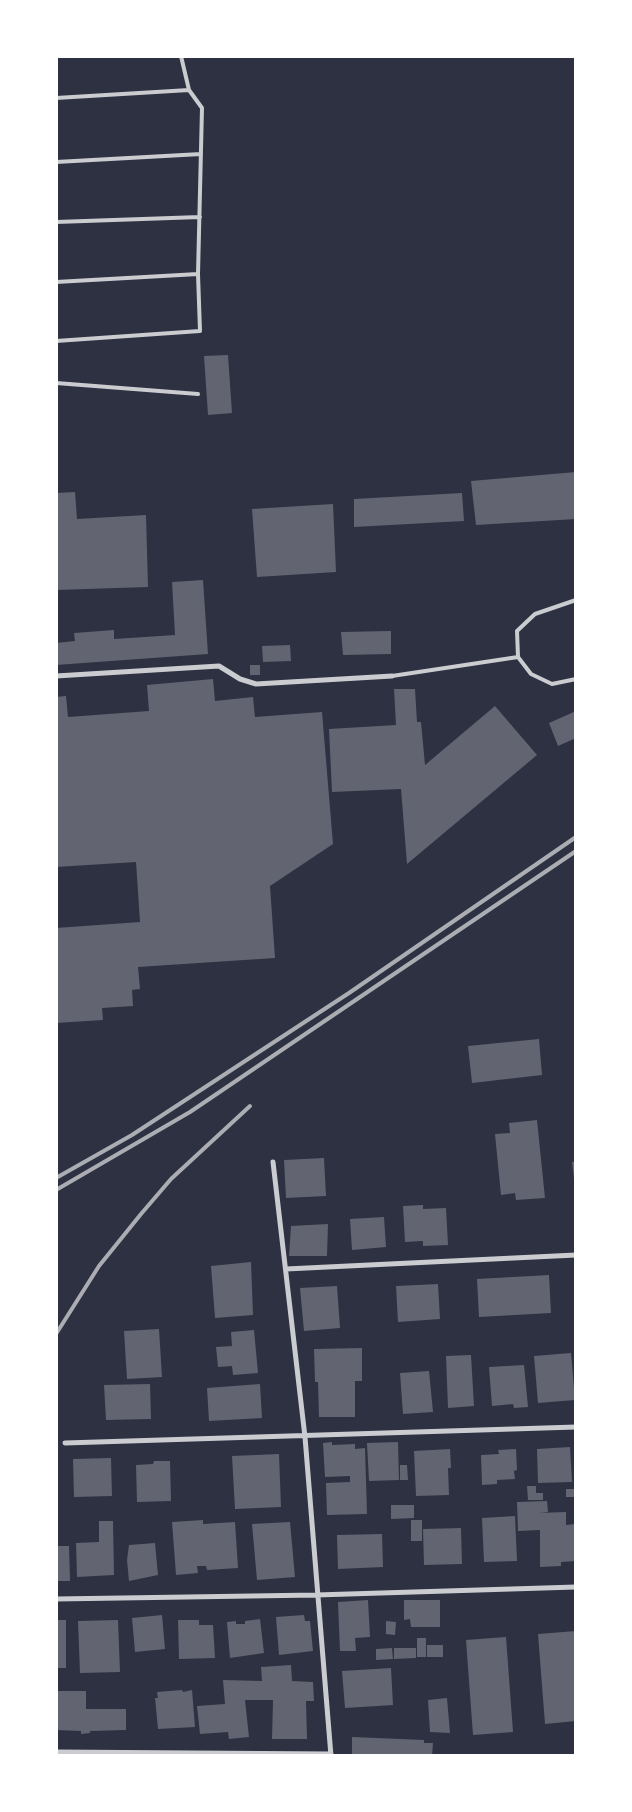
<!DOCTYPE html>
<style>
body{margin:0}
#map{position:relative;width:632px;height:1812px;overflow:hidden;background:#2d3142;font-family:"Crimson Pro",serif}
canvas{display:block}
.frame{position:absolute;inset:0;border:58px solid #fff;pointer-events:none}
</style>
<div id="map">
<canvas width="632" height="1812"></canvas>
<div class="frame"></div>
</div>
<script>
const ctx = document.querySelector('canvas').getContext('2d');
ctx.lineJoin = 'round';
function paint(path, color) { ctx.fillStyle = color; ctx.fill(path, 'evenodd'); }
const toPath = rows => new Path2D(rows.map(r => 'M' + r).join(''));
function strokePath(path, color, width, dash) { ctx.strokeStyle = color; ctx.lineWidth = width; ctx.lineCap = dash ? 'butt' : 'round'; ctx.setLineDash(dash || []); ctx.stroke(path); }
const building = toPath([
 [228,355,232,413,208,415,204,356],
 [576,472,576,519,476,525,471,481],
 [75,492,77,519,146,515,148,587,56,590,56,493],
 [462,493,464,521,354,527,354,499],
 [333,504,336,572,257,577,252,509],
 [203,580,208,654,56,665,56,643,75,641,74,633,114,630,114,639,175,635,172,582],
 [391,631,391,654,343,655,341,632],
 [290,645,291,661,263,662,262,646],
 [250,665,260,665,260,675,250,675],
 [213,679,215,701,253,697,255,717,322,712,333,844,270,886,275,958,138,967,140,989,132,990,133,1006,102,1008,103,1020,56,1023,56,928,140,922,136,862,56,867,56,697,66,696,68,717,149,711,147,685],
 [394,689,415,689,417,722,421,722,425,765,495,706,537,755,407,864,401,789,332,792,329,729,396,725],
 [576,711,576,738,558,746,549,723],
 [539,1039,542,1075,472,1083,468,1046],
 [537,1120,545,1198,516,1200,515,1193,501,1195,495,1134,510,1133,509,1123],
 [324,1158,326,1196,286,1198,284,1160],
 [572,1162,576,1162,576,1187,575,1187],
 [423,1205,423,1209,446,1208,448,1245,423,1246,423,1241,405,1242,403,1206],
 [384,1217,386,1247,352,1250,350,1219],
 [328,1224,327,1256,289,1256,291,1226],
 [251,1262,253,1315,215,1318,211,1266],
 [549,1275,551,1313,479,1317,477,1279],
 [438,1284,440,1319,398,1322,396,1286],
 [337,1286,340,1328,304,1331,300,1288],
 [159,1329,162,1377,127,1379,124,1331],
 [254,1330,258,1373,233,1375,232,1366,218,1367,216,1347,232,1346,231,1332],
 [362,1348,362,1381,355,1381,355,1417,319,1417,318,1382,315,1382,314,1349],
 [571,1353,575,1400,538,1403,534,1356],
 [471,1355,474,1406,448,1408,446,1356],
 [524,1365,528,1407,514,1408,513,1404,492,1406,489,1367],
 [429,1371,433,1412,403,1414,400,1373],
 [150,1384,151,1419,106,1420,104,1385],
 [260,1384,262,1418,209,1421,207,1388],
 [332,1442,332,1445,355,1444,355,1449,365,1448,367,1514,327,1515,326,1483,350,1482,350,1476,325,1477,323,1443],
 [398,1442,399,1480,369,1481,367,1443],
 [570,1447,572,1482,538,1483,537,1449],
 [450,1449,451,1468,448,1468,449,1495,416,1496,414,1451],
 [516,1449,517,1470,514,1471,515,1479,497,1480,497,1484,482,1485,481,1455,499,1454,498,1450],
 [279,1454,281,1507,235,1509,232,1456],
 [111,1458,112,1496,74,1497,73,1459],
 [154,1461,170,1461,171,1501,137,1502,136,1465,153,1464],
 [400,1465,407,1465,408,1480,400,1480],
 [527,1486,536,1486,536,1493,543,1493,543,1500,528,1500],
 [566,1489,576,1489,576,1497,566,1497],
 [547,1501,548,1512,539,1513,566,1512,566,1525,576,1524,576,1561,561,1562,561,1566,540,1567,540,1530,518,1531,517,1502],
 [391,1505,414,1505,414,1518,391,1519],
 [515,1516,517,1561,484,1562,482,1518],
 [203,1520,203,1524,235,1522,238,1568,207,1570,206,1566,197,1566,198,1573,176,1575,172,1522],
 [411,1520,422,1520,422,1541,411,1541],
 [99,1521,113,1521,114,1575,77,1577,76,1543,99,1542],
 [290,1522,295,1577,257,1580,252,1524],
 [461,1528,462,1564,424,1565,423,1529],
 [382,1534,383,1567,338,1569,337,1535],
 [155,1543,158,1575,129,1581,127,1560,129,1545],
 [56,1546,69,1546,70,1581,56,1581],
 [368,1600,370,1637,355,1638,356,1651,340,1651,338,1602],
 [404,1600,440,1600,440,1627,411,1627,410,1619,404,1620],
 [162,1615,165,1649,135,1652,132,1618],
 [304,1615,305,1621,310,1621,313,1651,279,1655,276,1617],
 [260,1619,264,1653,230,1658,227,1622,236,1621,236,1624,245,1624,245,1621],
 [56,1620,66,1620,66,1668,56,1668],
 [118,1620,120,1672,80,1673,78,1621],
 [178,1620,199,1620,199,1625,213,1625,215,1658,179,1659],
 [386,1621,396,1622,395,1635,386,1634],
 [576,1631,576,1721,545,1724,538,1634],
 [506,1637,513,1732,473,1735,466,1640],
 [417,1638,426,1638,426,1657,417,1657],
 [427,1645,443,1645,443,1657,427,1657],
 [392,1648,393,1659,376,1660,376,1649],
 [394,1648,416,1648,416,1658,394,1659],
 [291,1665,292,1681,313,1682,314,1701,306,1701,307,1739,272,1739,273,1700,245,1700,249,1737,229,1739,228,1732,200,1734,197,1706,225,1704,223,1680,262,1681,261,1667],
 [391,1668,393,1705,345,1708,342,1671],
 [182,1690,183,1692,192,1690,195,1727,158,1729,155,1698,158,1698,157,1692],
 [56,1691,86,1691,86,1709,126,1709,126,1730,90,1731,90,1733,81,1734,81,1731,56,1730],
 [447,1698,450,1733,430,1732,428,1700],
 [352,1737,424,1740,424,1743,433,1743,432,1756,352,1756]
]);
const service = toPath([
 [56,98,189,90],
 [56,162,201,154],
 [56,222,200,217],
 [56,282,198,274],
 [56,341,200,331,198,274,202,108,189,90,181,56],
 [56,383,198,394],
 [518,657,517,631,535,614,576,600],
 [392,676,518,657,531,674,552,684,576,679]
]);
const minor = toPath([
 [56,676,219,666,240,679,256,684,392,676],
 [273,1162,305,1437,331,1756],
 [286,1269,576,1255],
 [65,1443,576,1427],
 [56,1599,316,1595,576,1587],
 [56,1752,331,1754]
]);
const rail = toPath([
 [56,1178,132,1135,349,993,576,837],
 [56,1190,190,1112,576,851],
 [56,1334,99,1266,141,1214,171,1179,250,1106]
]);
paint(building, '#626471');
strokePath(service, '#caccd0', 4);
strokePath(minor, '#caccd0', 5);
strokePath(rail, '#abadb3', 4);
</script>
